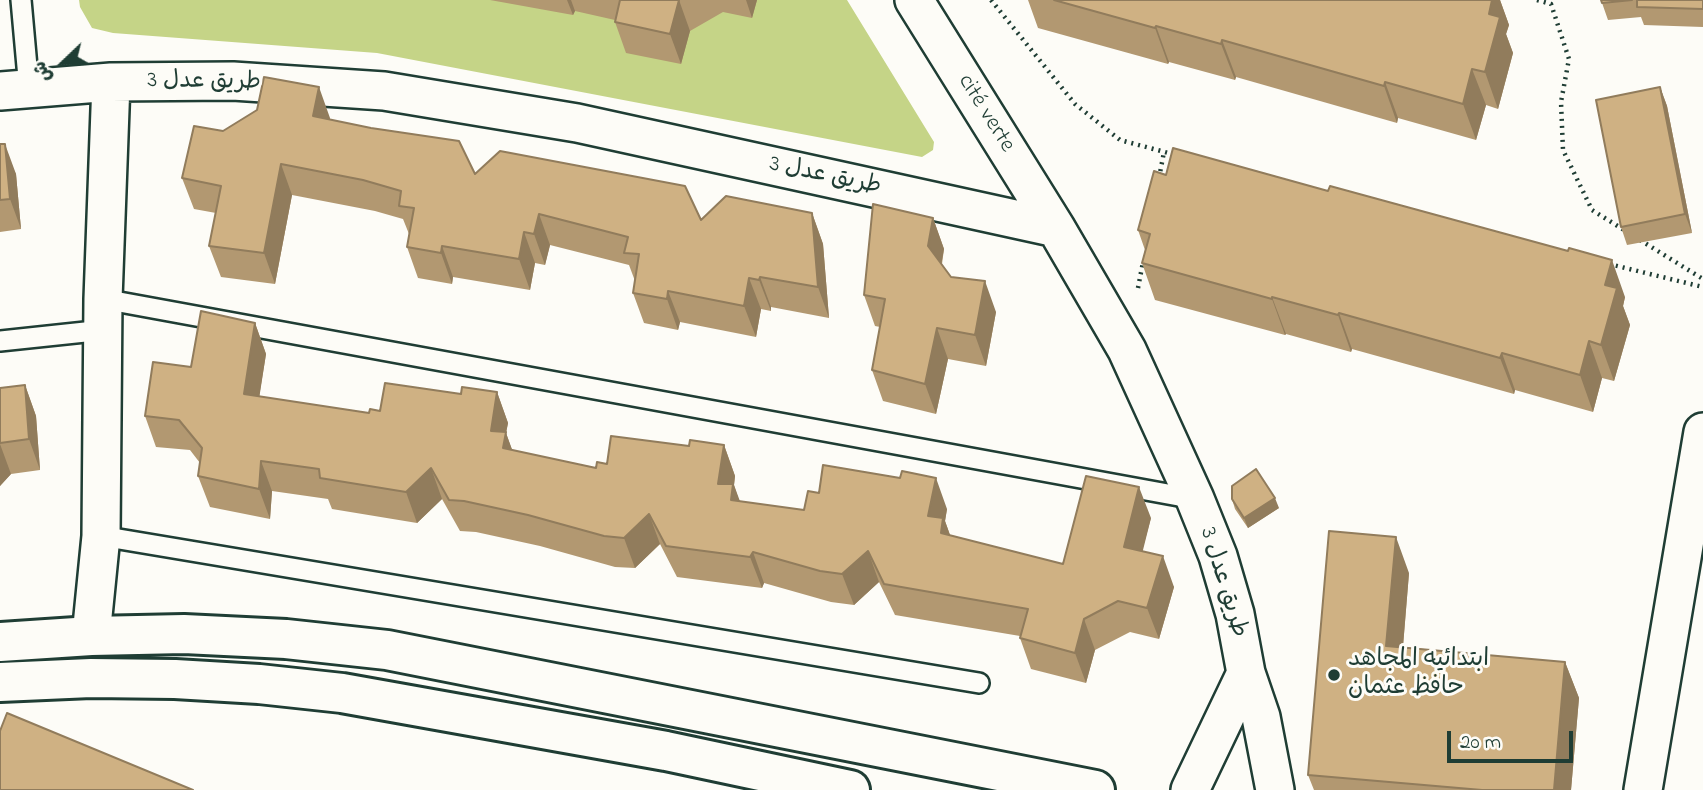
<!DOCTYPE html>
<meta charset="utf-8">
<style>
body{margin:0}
#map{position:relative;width:1703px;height:790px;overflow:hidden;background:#fdfcf7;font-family:"Indie Flower","Playpen Sans Arabic",sans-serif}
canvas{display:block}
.north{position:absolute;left:28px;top:28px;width:70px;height:70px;-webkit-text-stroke:5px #fdfcf7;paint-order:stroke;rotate:247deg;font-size:19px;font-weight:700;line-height:28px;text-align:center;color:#1f3d34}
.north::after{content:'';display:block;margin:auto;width:24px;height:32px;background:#1f3d34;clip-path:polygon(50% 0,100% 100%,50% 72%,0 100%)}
.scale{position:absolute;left:1447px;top:731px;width:126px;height:32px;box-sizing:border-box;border:4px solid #1f3d34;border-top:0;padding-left:9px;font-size:21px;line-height:24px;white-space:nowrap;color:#1f3d34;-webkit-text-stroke:5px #fdfcf7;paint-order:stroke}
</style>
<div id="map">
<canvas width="1703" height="790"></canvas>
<div class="north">ش</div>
<div class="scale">20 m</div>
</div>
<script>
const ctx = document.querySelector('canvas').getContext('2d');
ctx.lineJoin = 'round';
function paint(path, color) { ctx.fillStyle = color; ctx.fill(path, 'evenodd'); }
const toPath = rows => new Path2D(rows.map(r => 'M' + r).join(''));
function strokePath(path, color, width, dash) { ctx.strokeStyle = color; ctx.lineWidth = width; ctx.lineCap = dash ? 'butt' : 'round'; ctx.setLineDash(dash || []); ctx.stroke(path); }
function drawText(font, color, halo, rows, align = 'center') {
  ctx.font = font + ' "Indie Flower","Playpen Sans Arabic",sans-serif'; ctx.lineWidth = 6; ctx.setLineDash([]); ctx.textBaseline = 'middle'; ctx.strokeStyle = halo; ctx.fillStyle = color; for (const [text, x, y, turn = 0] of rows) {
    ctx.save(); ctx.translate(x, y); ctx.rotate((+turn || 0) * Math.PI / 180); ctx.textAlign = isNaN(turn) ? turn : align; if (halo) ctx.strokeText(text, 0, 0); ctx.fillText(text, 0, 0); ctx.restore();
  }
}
const green = toPath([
 [79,0,847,0,934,142,933,150,922,157,377,53,113,33,92,28,80,7]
]);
const path = toPath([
 [991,0,1075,104,1120,140,1176,155],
 [1537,0,1551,4,1569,59,1561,102,1563,150,1592,210,1624,230],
 [1159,178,1164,152],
 [1640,240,1703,279],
 [1609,264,1703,287],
 [1138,288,1143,262]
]);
const lane = toPath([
 [21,0,29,89],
 [103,299,1195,499],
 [0,341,104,330],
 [101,536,979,683]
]);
const street = toPath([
 [914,0,1056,228],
 [111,82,233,81,384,91,577,123,1056,228,1127,350,1195,499,1218,556,1235,614,1246,673,1261,717,1275,790],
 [0,91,111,82,103,299,101,536,91,636],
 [1190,790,1246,673],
 [1643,790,1703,432]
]);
const secondary = toPath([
 [0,642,91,636,184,634,286,639,387,650,1095,790],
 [0,682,91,678,175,679,259,684,342,693,666,751,850,790]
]);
const wall = toPath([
 [490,0,757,0,752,18,723,12,690,31,681,64,626,53,615,22,615,20,575,11,573,15],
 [1028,0,1500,0,1509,25,1506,34,1513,53,1498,109,1486,105,1476,140,1398,118,1397,123,1236,77,1235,80,1169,62,1168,64,1038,28],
 [1601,0,1703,0,1703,27,1644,25,1641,17,1608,20],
 [1660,87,1667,106,1692,233,1627,245,1621,227],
 [257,110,330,118,330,119,475,174,701,220,812,213,823,244,829,318,771,307,771,311,761,309,756,337,680,322,678,330,644,323,633,293,635,281,629,265,550,245,545,265,535,263,530,290,453,277,452,284,418,278,407,247,409,234,403,219,375,211,292,195,275,284,221,277,209,246,216,213,194,209,182,178,223,131],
 [0,144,16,174,21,229,0,232],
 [933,218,944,249,942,264,951,277,996,312,986,366,948,359,936,414,883,401,872,370,880,327,875,326,864,295],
 [1138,230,1625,297,1623,306,1630,325,1614,381,1602,378,1593,412,1515,390,1514,394,1352,349,1351,352,1286,334,1285,335,1155,300,1142,263,1145,250],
 [255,323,266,354,259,397,369,413,461,394,497,392,508,423,506,433,512,450,596,468,607,464,689,446,724,445,735,476,734,485,739,501,804,510,819,493,947,509,945,521,950,535,1063,564,1151,518,1142,551,1174,587,1159,639,1130,632,1095,650,1086,683,1031,669,1020,638,1020,636,895,615,879,582,854,605,831,602,764,583,762,588,677,577,660,544,635,568,615,567,540,546,476,532,460,531,442,499,417,523,332,509,328,499,272,491,270,519,210,507,198,476,200,463,190,450,156,447,145,416,191,367],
 [25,385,36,416,40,470,11,474,0,486,0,388],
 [1232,499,1279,508,1248,528,1235,509],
 [1409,573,1403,647,1565,662,1579,698,1571,790,1314,790,1308,775]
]);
const shadedWall = toPath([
 [567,0,571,0,575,11,573,15],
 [679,0,690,31,681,64,670,34],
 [746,0,757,0,752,18],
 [1492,0,1500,0,1509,25,1506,34,1513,53,1498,109,1485,72,1489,14],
 [1156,26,1169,62,1168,64,1155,28],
 [1222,40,1236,77,1235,80,1221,44],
 [1472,69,1486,105,1476,140,1463,104],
 [1385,82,1398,118,1397,123,1384,86],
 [319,87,330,118,325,147,313,116],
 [1660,87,1667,106,1692,233,1685,214],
 [5,144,16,174,21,229,10,199],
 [281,164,292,195,275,284,264,253],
 [812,213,823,244,829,318,818,287],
 [539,214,550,245,545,265,534,234],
 [933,218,944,249,939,277,928,246],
 [524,232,535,263,530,290,519,259],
 [442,246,453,277,452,284,441,253],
 [1612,260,1625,297,1623,306,1630,325,1614,381,1601,345,1605,285],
 [760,277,771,307,771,311,759,280],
 [749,278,761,309,756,337,744,306],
 [985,281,996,312,986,366,975,335],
 [668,291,680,322,678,330,667,299],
 [1272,297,1286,334,1285,335,1272,299],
 [1339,313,1352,349,1351,352,1338,315],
 [255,323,266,354,255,425,244,394],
 [937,328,948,359,936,414,925,384],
 [1589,341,1602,378,1593,412,1580,375],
 [1502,353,1515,390,1514,394,1500,358],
 [25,385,36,416,40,470,29,439],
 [497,392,508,423,506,433,517,463,515,478,491,431],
 [0,444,11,474,0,486],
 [724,445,735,476,734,485,745,515,718,484],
 [261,461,272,491,270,519,259,489],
 [431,468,442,499,417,523,406,492],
 [936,478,947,509,945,521,955,549,952,564,928,516],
 [1139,487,1151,518,1136,578,1124,547],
 [1275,498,1279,508,1248,528,1244,518],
 [649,514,660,544,635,568,624,538],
 [1396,537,1409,573,1400,682,1386,646],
 [868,551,879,582,854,605,842,574],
 [753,552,764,583,762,588,750,557],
 [1163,556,1174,587,1159,639,1147,608],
 [1084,619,1095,650,1086,683,1075,653],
 [1565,662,1579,698,1571,790,1554,790]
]);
const building = toPath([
 [620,0,679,0,670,34,615,22,620,0],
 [1054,0,1492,0,1489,14,1500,17,1485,72,1472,69,1463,104,1385,82,1384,86,1222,40,1221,44,1156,26,1155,28,1054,0],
 [1601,0,1632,0,1602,3,1601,0],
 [1637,0,1703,0,1703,9,1637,7,1637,0],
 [264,77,319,87,313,116,371,128,459,141,475,174,500,151,685,186,701,220,726,196,812,213,818,287,760,277,759,280,749,278,744,306,668,291,667,299,633,293,639,254,624,253,628,237,539,214,534,234,524,232,519,259,442,246,441,253,407,247,414,208,399,206,401,191,363,180,281,164,264,253,209,246,221,186,182,178,194,126,223,131,257,110,264,77],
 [1660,87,1685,214,1621,227,1596,100,1660,87],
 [0,144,5,144,10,199,0,200,0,144],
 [1173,148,1328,191,1330,186,1568,251,1569,248,1612,260,1605,285,1617,288,1601,345,1589,341,1580,375,1502,353,1500,358,1339,313,1338,315,1272,297,1272,299,1142,263,1150,234,1138,230,1154,171,1166,175,1173,148],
 [873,204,933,218,928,246,951,277,985,281,975,335,937,328,925,384,872,370,885,299,864,295,873,204],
 [201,311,255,323,244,394,369,413,370,409,380,411,385,383,461,394,462,387,497,392,491,431,506,432,503,448,596,468,597,462,607,464,611,436,689,446,690,440,724,445,718,484,733,484,731,500,804,510,808,491,819,493,823,465,900,478,902,471,936,478,928,516,943,518,941,533,1063,564,1086,476,1139,487,1124,547,1163,556,1147,608,1118,601,1084,619,1075,653,1020,638,1028,609,884,584,868,551,842,574,820,571,753,552,750,557,666,546,649,514,624,538,604,536,528,515,464,501,449,500,431,468,406,492,320,478,319,469,261,461,259,489,198,476,202,448,179,420,145,416,153,362,191,367,201,311],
 [25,385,29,439,0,443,0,388,25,385],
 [1256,469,1275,498,1244,518,1232,499,1232,486,1256,469],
 [1329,531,1396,537,1386,646,1565,662,1554,790,1482,790,1308,775,1329,531],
 [7,713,193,790,0,790,0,731,7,713]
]);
const markers = [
 [1334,675,7,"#1f3d34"]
];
const streetNames = [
 ["طريق عدل 3",204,83,1],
 ["cité verte",985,114,58],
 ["طريق عدل 3",825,177,12],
 ["طريق عدل 3",1222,583,73]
];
const poiNames = [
 ["ابتدائيه المجاهد",1348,661],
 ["حافظ عثمان",1348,689]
];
paint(green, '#c5d487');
strokePath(lane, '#1f3d34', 24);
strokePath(street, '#1f3d34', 42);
strokePath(secondary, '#1f3d34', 44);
strokePath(path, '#1f3d34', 4.5, [2, 5]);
strokePath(lane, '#fdfcf7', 19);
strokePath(street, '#fdfcf7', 37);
strokePath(secondary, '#fdfcf7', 38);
paint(wall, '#b29871');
paint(shadedWall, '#917c5c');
paint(building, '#cfb183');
strokePath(building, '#917c5c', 2);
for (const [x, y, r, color] of markers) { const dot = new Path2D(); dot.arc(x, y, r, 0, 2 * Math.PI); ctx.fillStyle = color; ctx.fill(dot); strokePath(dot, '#fdfcf7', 2.5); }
drawText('24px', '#1f3d34', '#fdfcf7', streetNames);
drawText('24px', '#1f3d34', '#fdfcf7', poiNames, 'left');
</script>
